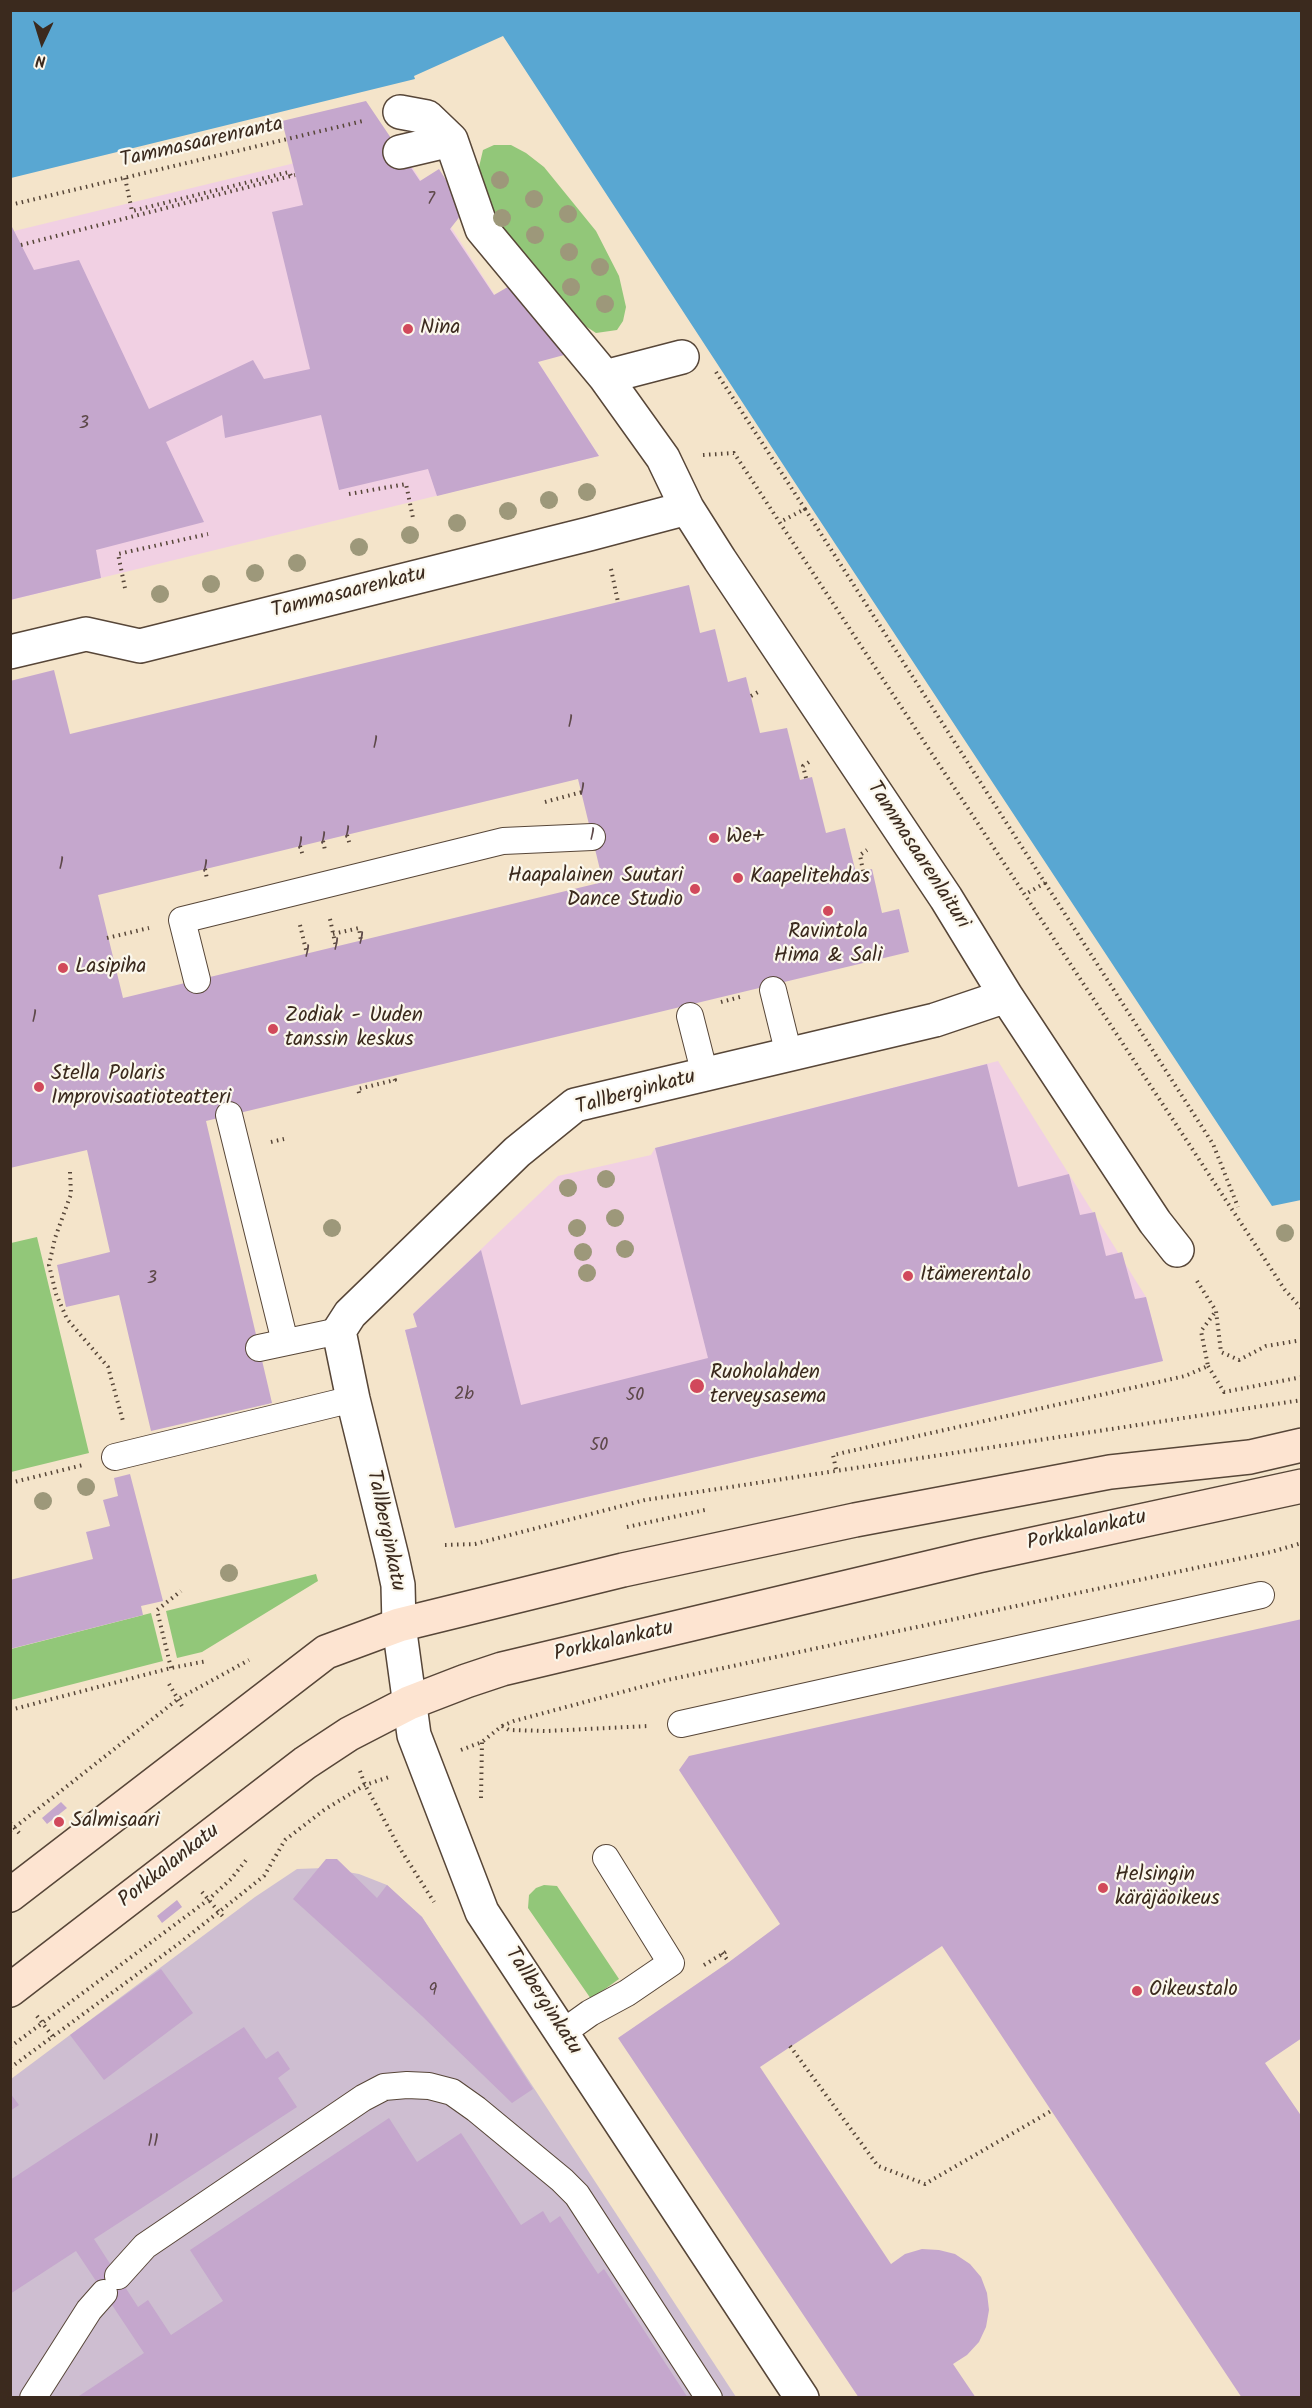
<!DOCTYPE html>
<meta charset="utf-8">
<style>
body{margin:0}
#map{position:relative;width:1312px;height:2408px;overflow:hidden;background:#f4e4ca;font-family:Kalam,sans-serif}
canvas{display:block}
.frame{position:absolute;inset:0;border:12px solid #3b2a1e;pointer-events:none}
.north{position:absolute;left:12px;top:12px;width:60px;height:60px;-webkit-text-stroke:4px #fbf7ec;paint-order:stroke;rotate:184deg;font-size:16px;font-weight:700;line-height:24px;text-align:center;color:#3b2a1e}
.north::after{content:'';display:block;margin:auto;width:21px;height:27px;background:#3b2a1e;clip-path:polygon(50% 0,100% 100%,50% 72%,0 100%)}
</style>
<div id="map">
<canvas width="1312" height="2408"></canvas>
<div class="frame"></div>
<div class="north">N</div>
</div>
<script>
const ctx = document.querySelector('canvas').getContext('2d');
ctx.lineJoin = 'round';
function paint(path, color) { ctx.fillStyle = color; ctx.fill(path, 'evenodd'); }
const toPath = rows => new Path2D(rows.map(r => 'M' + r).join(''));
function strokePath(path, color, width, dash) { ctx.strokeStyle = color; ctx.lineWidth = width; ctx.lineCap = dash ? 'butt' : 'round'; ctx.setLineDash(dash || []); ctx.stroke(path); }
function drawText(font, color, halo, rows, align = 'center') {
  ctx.font = font + ' Kalam,sans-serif'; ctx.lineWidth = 4.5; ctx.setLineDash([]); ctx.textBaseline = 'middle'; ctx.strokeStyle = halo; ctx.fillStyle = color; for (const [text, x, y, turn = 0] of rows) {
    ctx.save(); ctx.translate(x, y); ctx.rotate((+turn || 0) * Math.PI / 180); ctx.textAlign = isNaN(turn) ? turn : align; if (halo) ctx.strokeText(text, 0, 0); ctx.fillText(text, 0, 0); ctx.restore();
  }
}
const built = toPath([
 [394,139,599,456,11,600,10,232],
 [998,1061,1146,1297,1163,1361,455,1528,405,1330,417,1327,413,1314,558,1176,651,1155,655,1148]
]);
const industrial = toPath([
 [324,1868,359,1874,387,1885,422,1917,736,2397,11,2398,11,2079,255,1897,297,1869]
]);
const green = toPath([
 [494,145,511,145,526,153,544,167,596,231,619,276,626,307,623,321,617,330,596,333,567,314,500,233,485,196,479,167,483,150],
 [37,1237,89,1453,11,1472,11,1243],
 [316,1574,318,1581,202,1652,177,1658,166,1611],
 [151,1613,163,1661,11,1700,11,1649],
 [544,1885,557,1886,619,1979,591,1999,528,1908,529,1895,536,1888]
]);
const water = toPath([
 [10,11,1301,11,1301,1200,1272,1206,801,492,503,36,414,76,415,79,11,178]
]);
const building = toPath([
 [366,101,420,181,439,169,465,210,450,229,494,295,530,274,579,351,538,362,599,456,437,496,428,469,339,490,321,415,225,438,222,415,166,442,204,522,96,550,101,578,10,600,10,223,34,270,79,260,149,409,253,360,264,379,310,369,272,212,303,205,282,121],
 [689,585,700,633,715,629,728,682,746,677,760,733,787,728,800,780,812,777,826,833,845,828,856,873,872,869,882,913,899,909,909,952,206,1121,272,1403,151,1431,119,1295,66,1307,57,1265,110,1252,87,1150,10,1168,10,681,54,670,70,734],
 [578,779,603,882,123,998,98,895],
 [987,1064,1018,1187,1069,1174,1080,1215,1095,1212,1106,1256,1122,1252,1135,1299,1146,1297,1163,1361,455,1528,405,1330,417,1327,413,1314,481,1250,521,1405,708,1358,655,1148],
 [130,1474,163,1601,141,1606,143,1615,10,1649,10,1580,93,1559,86,1532,110,1526,103,1500,118,1496,114,1478],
 [1302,1619,1302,2038,1265,2063,1302,2117,1302,2398,1242,2398,942,1946,760,2067,891,2264,905,2254,922,2249,939,2250,955,2254,970,2264,981,2277,987,2293,989,2310,986,2327,979,2342,967,2355,953,2364,976,2398,859,2398,618,2038,729,1962,780,1924,679,1770,689,1756],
 [61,1802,67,1808,47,1824,42,1818],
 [326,1859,337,1859,377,1898,387,1885,422,1917,533,2089,512,2103,422,2016,293,1899],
 [177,1900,182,1907,162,1923,157,1916],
 [161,1969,193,2013,104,2080,70,2035],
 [244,2027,266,2059,278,2051,290,2069,278,2078,297,2107,94,2239,138,2307,148,2300,171,2335,223,2301,190,2250,389,2118,417,2162,461,2133,521,2225,543,2211,550,2223,560,2216,598,2274,604,2269,688,2398,76,2398,144,2353,76,2251,10,2294,10,2180],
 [10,2093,19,2105,10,2111]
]);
const path = toPath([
 [125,178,132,211,289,172,291,176],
 [10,205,363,121],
 [21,245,295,175],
 [716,372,805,509,780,522],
 [703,455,734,453,1285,1290,1302,1309],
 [349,494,406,484,413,518],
 [805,509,1045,883,1026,894],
 [611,569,618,602],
 [125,588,118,554,208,534],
 [751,696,760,691],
 [806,778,803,766,809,762],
 [545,802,582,792],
 [347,835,350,845],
 [323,841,325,850],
 [300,846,303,856],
 [205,869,207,879],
 [863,871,860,855,867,850],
 [1045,883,1213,1144,1238,1207],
 [330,919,336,947],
 [300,925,307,954],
 [333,934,359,928,361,941],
 [107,938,149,928],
 [721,1002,740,997],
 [359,1093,358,1089,395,1080,393,1076],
 [271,1142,284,1139],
 [70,1172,71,1194,55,1238,49,1265,56,1294,67,1319,108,1367,123,1421],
 [1197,1281,1216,1311,1221,1352,1239,1360,1266,1346,1302,1340],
 [1208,1366,1224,1392,1302,1377],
 [836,1469,833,1455,1185,1376,1208,1366,1201,1331,1216,1311],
 [10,1483,83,1465],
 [627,1527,705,1510],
 [445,1545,475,1544,645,1500,1302,1400],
 [171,1668,157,1610,181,1591],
 [169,1684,182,1706],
 [10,1710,171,1668,207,1661],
 [502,1726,509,1730,547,1731,648,1726],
 [461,1750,482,1742,502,1726,514,1721,667,1680,1271,1552,1302,1543],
 [360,1771,365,1785,399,1847,434,1902],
 [481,1798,482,1742],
 [10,1823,20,1834],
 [10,1831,178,1699,249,1660],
 [202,1892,225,1919],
 [722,1953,729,1962],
 [704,1965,729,1950],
 [37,2016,53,2037],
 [790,2046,878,2166,925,2184,1051,2111],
 [10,2047,208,1900,231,1879,247,1859],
 [10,2068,181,1942,264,1876,285,1840,324,1810,365,1785,389,1777]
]);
const lane = toPath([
 [197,980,182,920,503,841,592,837],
 [773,990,789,1055],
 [690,1016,705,1075],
 [229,1115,285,1342],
 [259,1348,339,1331],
 [115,1457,353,1399],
 [681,1724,1261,1595],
 [562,2033,590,2013,627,1993,671,1963,606,1858],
 [118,2276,145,2246,363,2098,384,2087,407,2085,429,2086,452,2092,476,2109,562,2180,577,2195,709,2398],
 [33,2398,89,2310,104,2293]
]);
const street = toPath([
 [400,112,427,117,451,140,482,229,605,377,663,458,687,508,720,560,946,898,1006,996,1155,1222,1177,1250],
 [400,152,451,140],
 [605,377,682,357],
 [10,652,86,634,140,646,589,534,687,508],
 [802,2398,482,1912,414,1735,399,1625,398,1585,392,1557,353,1399,339,1331,350,1314,517,1152,575,1105,935,1020,1006,996]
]);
const secondary = toPath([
 [10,1895,326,1652,399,1625,623,1570,855,1520,1110,1472,1250,1457,1302,1445],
 [10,1990,305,1763,349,1734,409,1703,466,1681,502,1669,978,1556,1302,1486]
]);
const trees = [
 [500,180],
 [534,199],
 [568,214],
 [502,218],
 [535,235],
 [569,252],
 [600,267],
 [571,287],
 [605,304],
 [587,492],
 [549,500],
 [508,511],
 [457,523],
 [410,535],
 [359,547],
 [297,563],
 [255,573],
 [211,584],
 [160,594],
 [606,1179],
 [568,1188],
 [615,1218],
 [332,1228],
 [577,1228],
 [1285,1233],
 [625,1249],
 [583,1252],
 [587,1273],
 [86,1487],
 [43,1501],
 [229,1573]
];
const markers = [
 [408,329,6,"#d1495b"],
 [714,838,6,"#d1495b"],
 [738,878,6,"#d1495b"],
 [695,889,6,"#d1495b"],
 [828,911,6,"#d1495b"],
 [63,968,6,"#d1495b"],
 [273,1029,6,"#d1495b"],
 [39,1087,6,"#d1495b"],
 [908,1276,6,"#d1495b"],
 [697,1386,8,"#d1495b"],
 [59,1822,6,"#d1495b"],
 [1103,1888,6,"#d1495b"],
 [1137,1991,6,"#d1495b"]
];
const numberNames = [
 ["7",431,201],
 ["3",84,425],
 ["1",570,724],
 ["1",375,745],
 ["1",582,792],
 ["1",347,835],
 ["1",592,837],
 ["1",323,841],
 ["1",300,846],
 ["1",61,866],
 ["1",205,869],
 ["1",361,941],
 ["1",336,947],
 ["1",307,954],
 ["1",34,1019],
 ["3",152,1280],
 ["2b",464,1396],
 ["50",635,1397],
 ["50",599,1447],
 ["9",433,1992],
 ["11",153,2143]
];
const streetNames = [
 ["Tammasaarenranta",202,144,-13],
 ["Tammasaarenkatu",349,594,-14],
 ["Tammasaarenlaituri",917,856,57],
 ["Tallberginkatu",636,1094,-15],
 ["Tallberginkatu",384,1531,78],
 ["Porkkalankatu",1087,1532,-13],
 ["Porkkalankatu",614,1643,-13],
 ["Porkkalankatu",170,1867,-38],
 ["Tallberginkatu",542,2002,57]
];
const poiNames = [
 ["Nina",420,329],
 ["We+",726,838],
 ["Haapalainen Suutari",683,877,"right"],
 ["Dance Studio",683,901,"right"],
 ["Kaapelitehdas",750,878],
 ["Ravintola",828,933,"center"],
 ["Hima & Sali",828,957,"center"],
 ["Lasipiha",75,968],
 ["Zodiak - Uuden",285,1017],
 ["tanssin keskus",285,1041],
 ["Stella Polaris",51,1075],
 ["Improvisaatioteatteri",51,1099],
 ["Itämerentalo",920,1276],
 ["Ruoholahden",710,1374],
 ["terveysasema",710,1398],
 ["Salmisaari",71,1822],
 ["Helsingin",1115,1876],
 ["käräjäoikeus",1115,1900],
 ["Oikeustalo",1149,1991]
];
paint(built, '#f1d0e3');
paint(industrial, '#cebed1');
paint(green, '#92c779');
paint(water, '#59a7d2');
paint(building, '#c5a7cd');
strokePath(lane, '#574638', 28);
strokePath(street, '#574638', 36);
strokePath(secondary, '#574638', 36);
strokePath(path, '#574638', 4, [1.5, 4.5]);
strokePath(lane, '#fff', 26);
strokePath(street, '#fff', 33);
strokePath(secondary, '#fde4d1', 33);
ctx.fillStyle = '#9d987a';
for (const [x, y] of trees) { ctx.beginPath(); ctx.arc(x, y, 9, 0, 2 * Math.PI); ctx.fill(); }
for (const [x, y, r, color] of markers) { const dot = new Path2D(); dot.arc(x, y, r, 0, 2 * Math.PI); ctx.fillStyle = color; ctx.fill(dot); strokePath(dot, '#fbf7ec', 2); }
drawText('18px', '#5e494a', null, numberNames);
drawText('21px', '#3b2a1e', '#fbf7ec', streetNames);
drawText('21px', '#3b2a1e', '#fbf7ec', poiNames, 'left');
</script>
